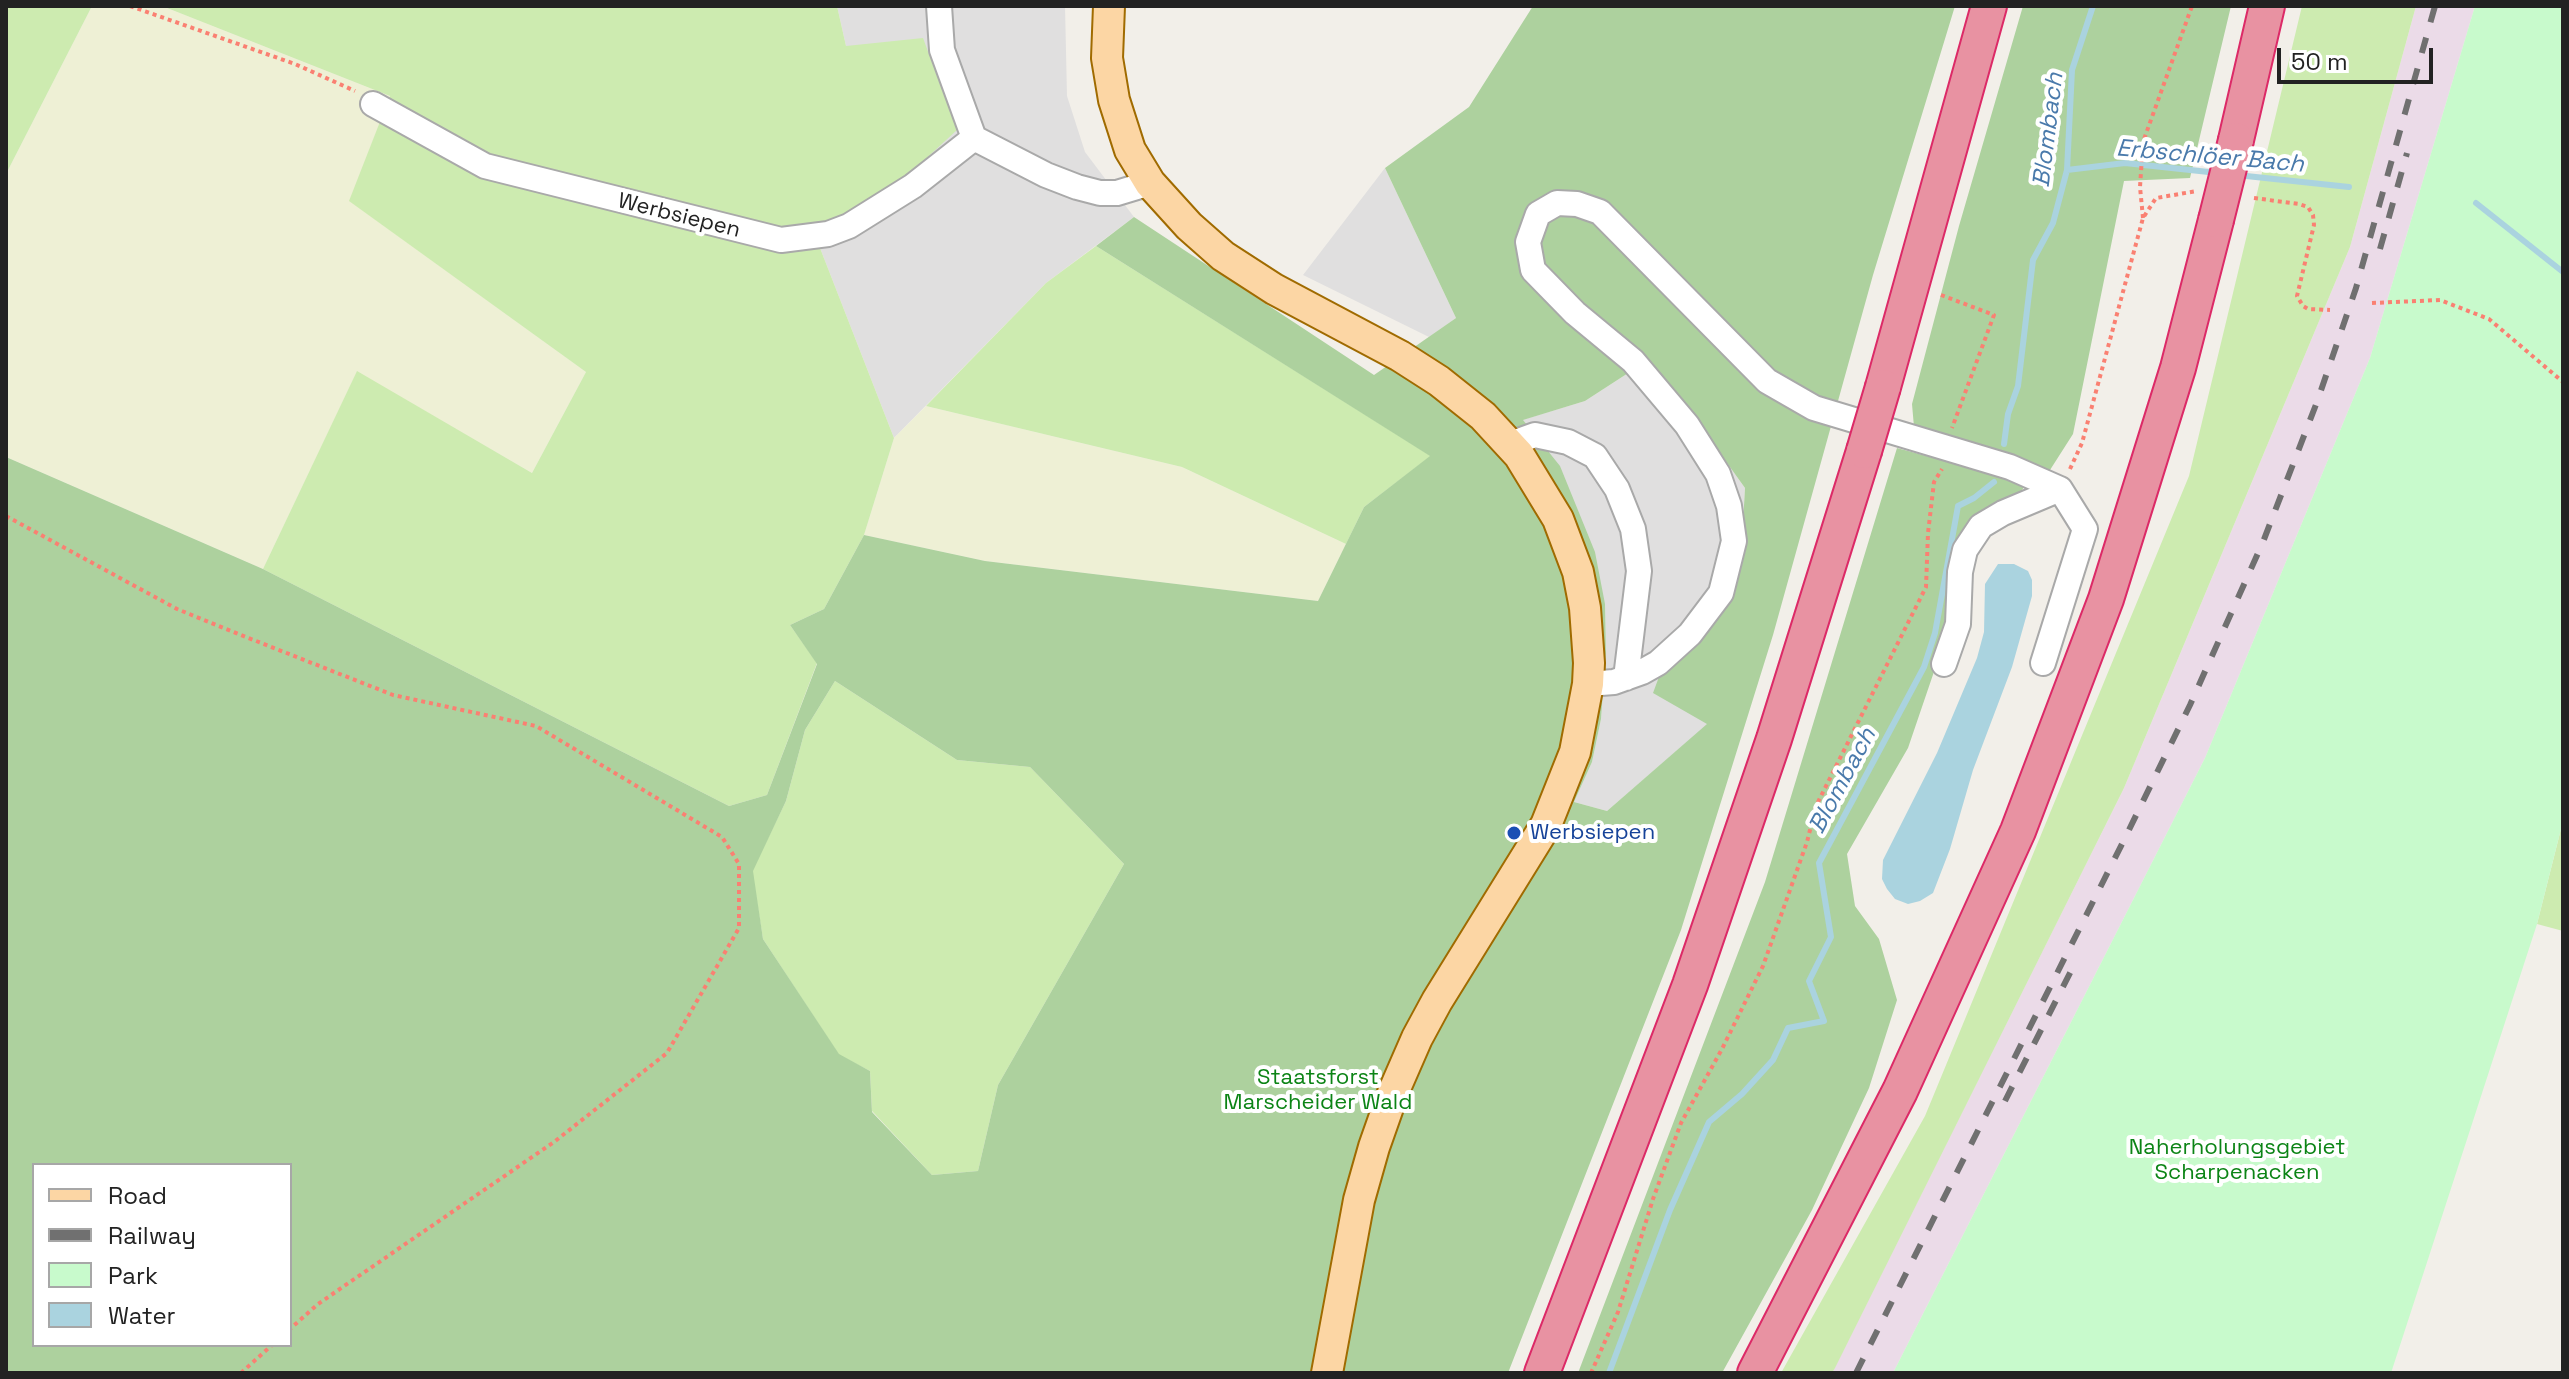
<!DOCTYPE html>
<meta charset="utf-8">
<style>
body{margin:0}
#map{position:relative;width:2569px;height:1379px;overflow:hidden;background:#f2efe9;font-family:"Space Grotesk",sans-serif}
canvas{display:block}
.frame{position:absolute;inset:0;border:8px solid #222;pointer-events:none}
.legend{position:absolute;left:32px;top:1163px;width:260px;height:184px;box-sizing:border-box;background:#fff;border:2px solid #a7a7a7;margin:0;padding:10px 14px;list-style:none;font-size:24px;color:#222}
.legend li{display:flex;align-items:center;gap:16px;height:40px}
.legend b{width:40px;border:2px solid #a7a7a7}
.scale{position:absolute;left:2277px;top:48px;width:156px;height:36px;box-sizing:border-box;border:4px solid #222;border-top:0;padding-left:10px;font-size:24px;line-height:28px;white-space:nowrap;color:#222;-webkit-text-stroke:6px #fff;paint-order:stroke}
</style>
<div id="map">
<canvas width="2569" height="1379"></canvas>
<div class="frame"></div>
<ul class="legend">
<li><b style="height:10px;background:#fcd6a4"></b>Road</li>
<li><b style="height:10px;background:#707070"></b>Railway</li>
<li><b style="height:22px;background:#c8facc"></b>Park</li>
<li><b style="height:22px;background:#aad3df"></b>Water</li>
</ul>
<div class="scale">50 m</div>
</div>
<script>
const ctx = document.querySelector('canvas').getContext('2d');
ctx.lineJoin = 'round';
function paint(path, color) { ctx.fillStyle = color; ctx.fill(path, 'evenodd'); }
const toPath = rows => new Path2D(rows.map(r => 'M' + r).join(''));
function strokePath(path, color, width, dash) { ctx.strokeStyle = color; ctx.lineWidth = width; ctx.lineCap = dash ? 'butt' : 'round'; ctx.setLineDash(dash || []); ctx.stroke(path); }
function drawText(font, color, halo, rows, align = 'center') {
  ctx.font = font + ' "Space Grotesk",sans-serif'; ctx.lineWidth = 8; ctx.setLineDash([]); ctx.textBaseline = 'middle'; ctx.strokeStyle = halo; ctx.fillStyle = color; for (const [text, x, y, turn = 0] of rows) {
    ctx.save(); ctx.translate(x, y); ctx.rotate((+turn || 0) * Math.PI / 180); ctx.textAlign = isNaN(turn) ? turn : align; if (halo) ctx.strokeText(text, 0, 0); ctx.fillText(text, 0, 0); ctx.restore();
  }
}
const residential = toPath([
 [837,6,1065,6,1067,96,1085,152,1134,217,1046,283,894,438,813,230,846,46],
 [1385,168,1456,318,1429,337,1303,275],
 [1639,366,1697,421,1745,488,1742,541,1708,724,1607,811,1574,802,1592,762,1601,719,1606,653,1605,604,1522,420,1585,401]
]);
const industrial = toPath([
 [2416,6,2475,6,2370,358,2205,758,1893,1373,1832,1373,2124,788,2350,247]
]);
const farmland = toPath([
 [92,6,162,6,390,96,350,201,586,372,532,473,357,372,263,569,6,457,6,174],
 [926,406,1182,467,1346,544,1318,601,985,561,864,535,894,438]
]);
const grass = toPath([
 [6,6,92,6,6,174],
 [162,6,837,6,846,46,923,38,957,130,882,199,813,230,894,438,864,535,824,609,790,625,817,663,767,795,729,806,263,569,357,371,532,473,586,372,349,201,390,96],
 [2302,6,2416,6,2350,247,2124,788,1835,1368,1832,1373,1781,1373,1925,1116,2189,476],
 [1096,246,1431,456,1364,507,1346,544,1182,467,926,406,1046,283],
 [835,681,957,760,1030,767,1124,864,998,1085,978,1171,932,1175,872,1111,870,1071,839,1055,763,939,752,871,786,801,805,730],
 [2563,821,2563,931,2537,924]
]);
const forest = toPath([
 [1533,6,1955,6,1873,275,1773,635,1681,930,1508,1373,6,1373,6,457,263,569,729,806,767,795,817,664,790,625,824,609,864,535,985,561,1318,601,1364,507,1430,456,1096,246,1134,217,1374,375,1456,318,1385,168,1469,107],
 [1639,366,1697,421,1745,488,1742,541,1663,666,1653,693,1707,724,1607,811,1574,802,1592,762,1601,719,1606,653,1605,604,1595,552,1560,466,1523,420,1585,401],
 [835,681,957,760,1030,767,1124,864,998,1085,978,1171,932,1175,872,1112,870,1071,839,1054,763,939,753,871,786,801,805,730],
 [34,1165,290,1165,290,1345,34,1345],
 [2023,6,2231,6,2190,178,2124,181,2073,434,2050,470,1914,427,1912,404,1959,226],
 [1897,448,2026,483,2019,496,1996,502,1963,539,1954,613,1908,748,1847,854,1855,906,1879,939,1897,1000,1869,1088,1812,1210,1722,1373,1578,1373,1765,882]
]);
const park = toPath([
 [2475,6,2563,6,2563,821,2537,924,2391,1373,1893,1373,2205,758,2370,358]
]);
const water = toPath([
 [1998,564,2014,564,2028,571,2032,580,2032,596,2012,667,1973,770,1950,849,1933,893,1920,901,1908,904,1895,899,1887,889,1882,879,1883,860,1937,753,1977,658,1984,632,1985,584]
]);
const stream = toPath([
 [2067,170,2125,163,2218,173],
 [2237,175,2349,187],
 [2476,203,2563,272],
 [2004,444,2008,414,2018,386,2033,260,2053,223,2067,170,2072,70,2093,6],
 [1609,1373,1670,1210,1709,1122,1742,1094,1773,1060,1788,1028,1824,1021,1809,981,1831,937,1819,863,1924,667,1935,633,1958,506,1974,498,1994,482]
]);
const path = toPath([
 [130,6,295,64,355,91],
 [2254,198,2299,204,2308,207,2313,215,2314,225,2297,296,2303,306,2308,309,2330,310],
 [2143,218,2140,187,2143,142,2192,6],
 [1941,295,1994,315,1952,428],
 [2372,303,2440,300,2489,319,2563,382],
 [2070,469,2082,443,2143,218,2156,198,2197,191],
 [6,516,177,609,246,637,393,695,536,726,722,837,739,864,739,928,667,1053,554,1142,318,1304,290,1329],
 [241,1373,272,1345],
 [1591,1373,1618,1312,1653,1199,1681,1123,1722,1049,1763,966,1807,842,1816,806,1926,587,1928,533,1934,482,1942,469]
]);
const minor = toPath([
 [939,6,942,50,974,138],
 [373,104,485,166,781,240,828,234,849,226,913,186,974,138],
 [974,138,1046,175,1077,187,1100,193,1117,193,1150,183],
 [1510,444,1535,435,1568,442,1595,456,1617,489,1633,529,1639,571,1626,678],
 [1944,664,1958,624,1960,572,1965,550,1981,526,2003,513,2060,489],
 [1588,684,1614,682,1642,672,1658,663,1690,634,1721,593,1734,541,1729,506,1718,474,1687,425,1633,361,1575,313,1533,270,1528,242,1538,214,1557,203,1577,204,1600,212,1767,381,1814,408,2010,467,2060,489,2085,529,2043,663]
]);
const major = toPath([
 [1109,6,1107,58,1114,100,1130,150,1150,183,1189,226,1223,256,1274,289,1400,356,1439,381,1483,416,1519,455,1558,519,1578,572,1585,608,1589,663,1588,684,1575,752,1546,825,1437,1001,1417,1038,1393,1093,1374,1147,1359,1200,1327,1373]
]);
const highway = toPath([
 [2236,140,2267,6],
 [1883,387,1989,6],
 [1542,1373,1690,985,1774,739,1864,451],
 [1755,1373,1900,1091,2018,831,2106,599,2178,368,2216,220]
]);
const rail = toPath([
 [2380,249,2407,153],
 [2005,1101,2072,969],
 [1856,1373,2125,838,2190,705,2263,542,2317,402,2356,288,2435,6]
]);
const highwayBridge = toPath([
 [2216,220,2236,140],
 [1864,451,1883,387]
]);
const markers = [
 [1514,833,8,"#1a4fb4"]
];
const streetNames = [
 ["Werbsiepen",679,216,14]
];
const transitNames = [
 ["Werbsiepen",1530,833]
];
const parkNames = [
 ["Staatsforst",1318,1078],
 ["Marscheider Wald",1318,1103],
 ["Naherholungsgebiet",2237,1148],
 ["Scharpenacken",2237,1173]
];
const waterNames = [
 ["Blombach",2049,130,-83],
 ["Erbschlöer Bach",2210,157,5],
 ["Blombach",1843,781,-62]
];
paint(residential, '#e0dfdf');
paint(industrial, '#ebdbe8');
paint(farmland, '#eef0d5');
paint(grass, '#cdebb0');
paint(forest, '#add19e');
paint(park, '#c8facc');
paint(water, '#aad3df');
strokePath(stream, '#aad3df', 6);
strokePath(minor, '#a9a9a9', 28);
strokePath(major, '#a06b00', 34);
strokePath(highway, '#dc2a67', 38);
strokePath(path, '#fa8072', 4, [4, 4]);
strokePath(minor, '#fff', 24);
strokePath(major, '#fcd6a4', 30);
strokePath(highway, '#e892a2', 34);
strokePath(rail, '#707070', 6, [16, 16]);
strokePath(highwayBridge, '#dc2a67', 38, []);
strokePath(highwayBridge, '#e892a2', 34);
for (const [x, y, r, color] of markers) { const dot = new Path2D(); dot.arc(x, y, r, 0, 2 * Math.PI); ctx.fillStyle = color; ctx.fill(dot); strokePath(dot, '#fff', 3); }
drawText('22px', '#222', '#fff', streetNames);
drawText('22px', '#164399', '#fff', transitNames, 'left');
drawText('22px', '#0c8416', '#fff', parkNames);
drawText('italic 24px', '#4a7aab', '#fff', waterNames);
</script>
